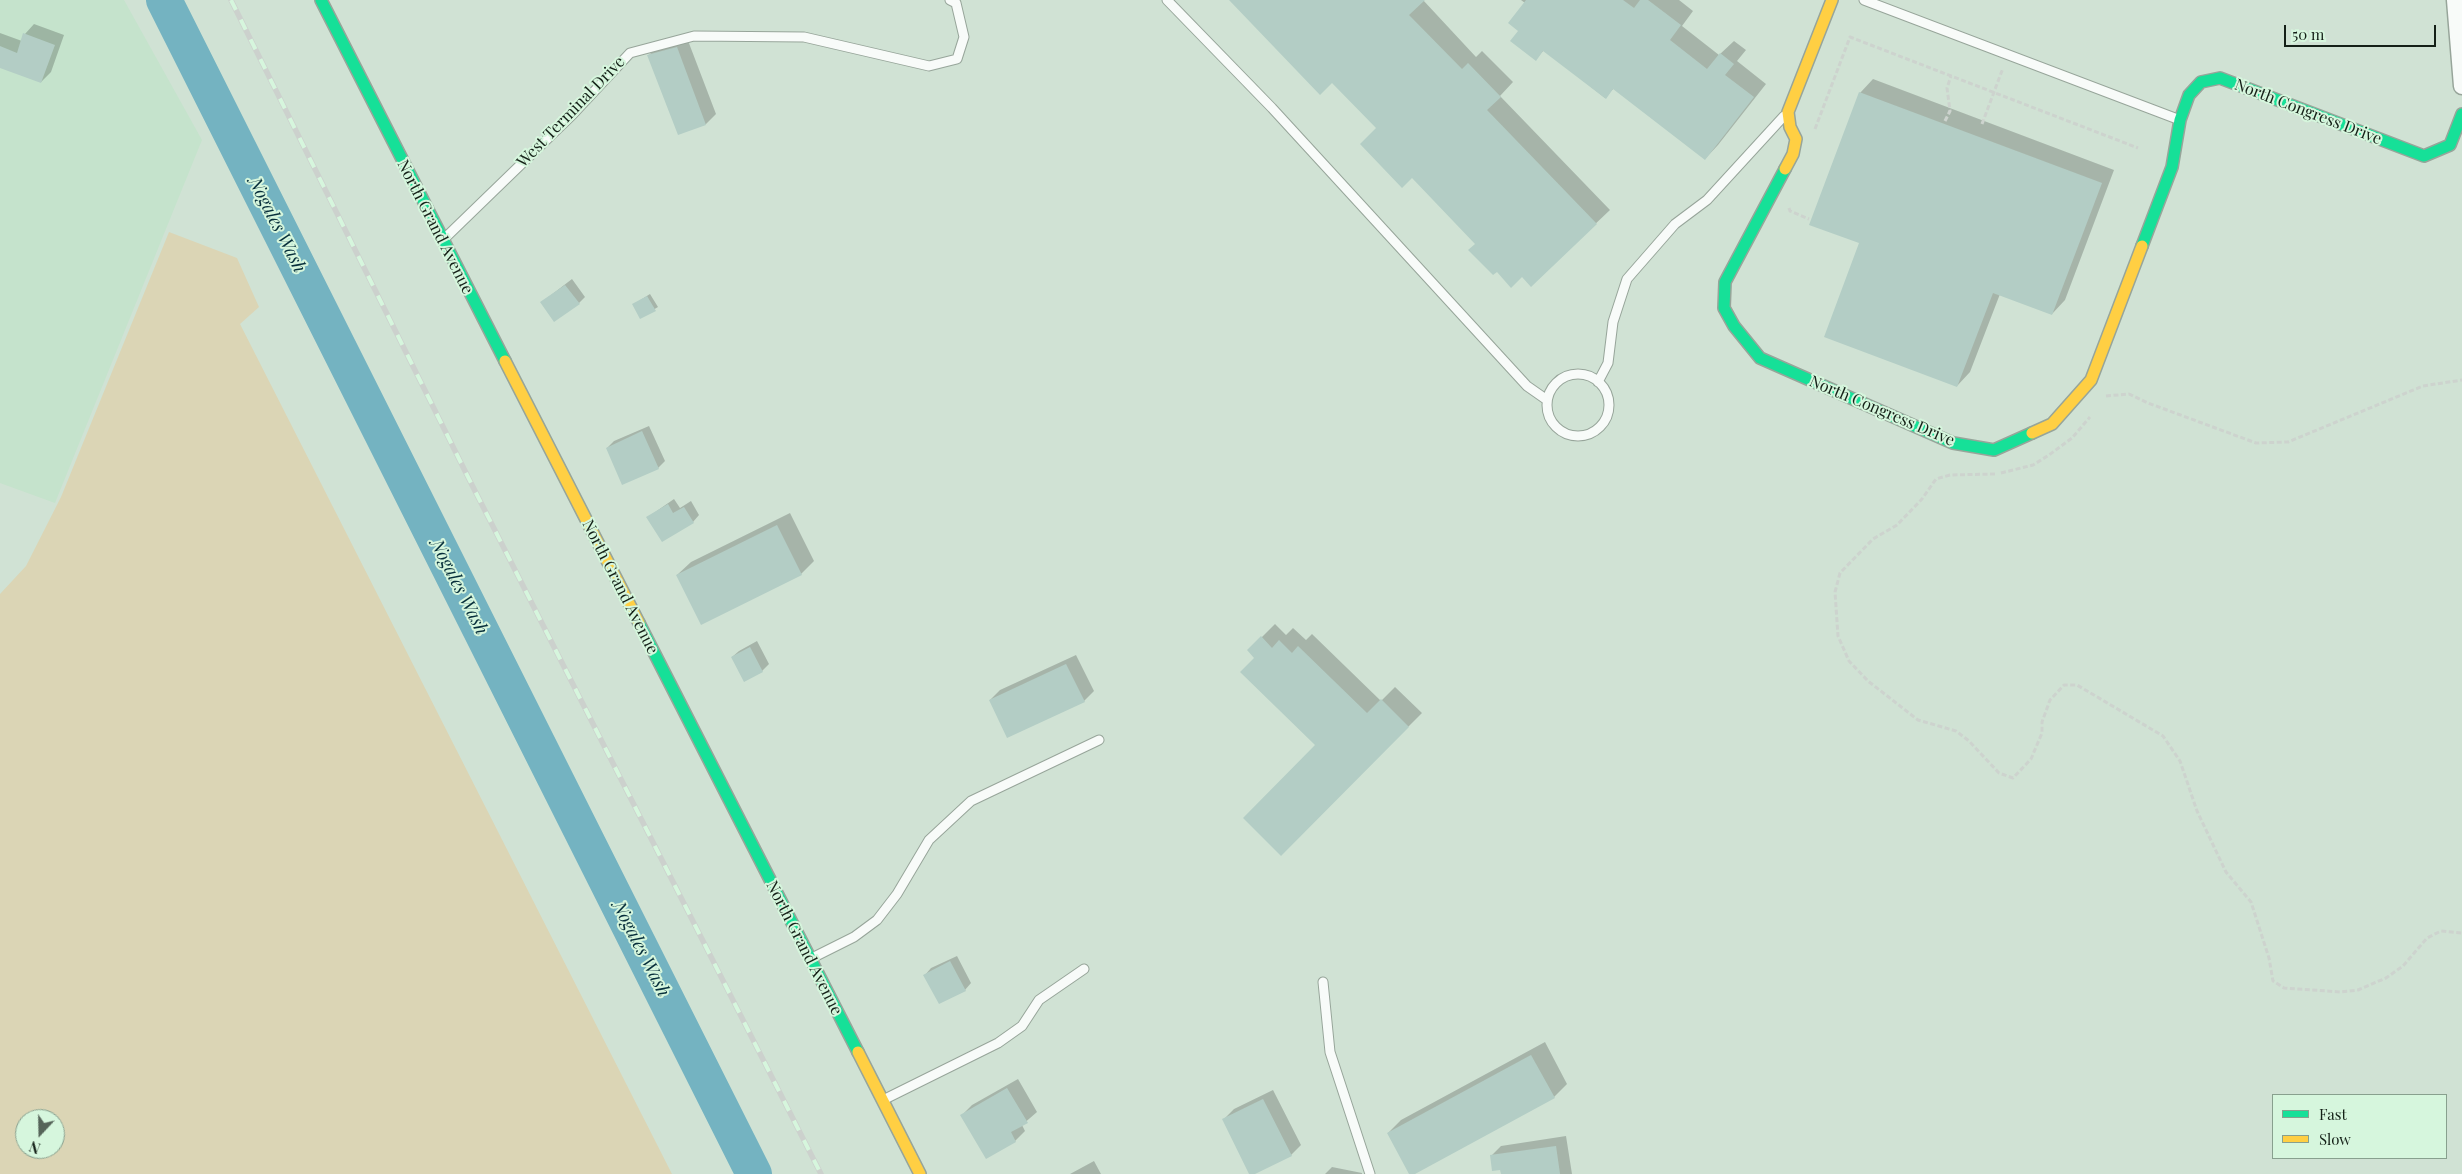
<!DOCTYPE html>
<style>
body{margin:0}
#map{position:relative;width:2462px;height:1174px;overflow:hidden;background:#d0e2d4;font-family:"Playfair Display",serif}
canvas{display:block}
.legend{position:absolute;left:2272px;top:1094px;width:175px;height:65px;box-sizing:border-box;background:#d6f6dd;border:1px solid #88a08e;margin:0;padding:6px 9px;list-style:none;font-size:15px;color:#142017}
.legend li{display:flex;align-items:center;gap:10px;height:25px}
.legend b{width:25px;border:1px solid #88a08e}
.north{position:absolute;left:15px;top:1109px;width:50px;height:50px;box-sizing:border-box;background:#d6f6dd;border:1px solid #88a08e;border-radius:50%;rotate:201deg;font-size:14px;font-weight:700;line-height:20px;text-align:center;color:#142017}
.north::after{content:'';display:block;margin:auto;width:18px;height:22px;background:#566459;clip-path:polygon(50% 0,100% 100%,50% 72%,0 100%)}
.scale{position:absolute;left:2284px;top:25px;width:152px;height:22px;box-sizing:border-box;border:2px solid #142017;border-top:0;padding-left:6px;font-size:15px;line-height:18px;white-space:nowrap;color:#142017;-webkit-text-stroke:4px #d6f6dd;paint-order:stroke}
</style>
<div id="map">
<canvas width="2462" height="1174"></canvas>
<ul class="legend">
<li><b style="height:6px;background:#16e098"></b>Fast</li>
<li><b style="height:6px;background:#ffcf43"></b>Slow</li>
</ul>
<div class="north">N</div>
<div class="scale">50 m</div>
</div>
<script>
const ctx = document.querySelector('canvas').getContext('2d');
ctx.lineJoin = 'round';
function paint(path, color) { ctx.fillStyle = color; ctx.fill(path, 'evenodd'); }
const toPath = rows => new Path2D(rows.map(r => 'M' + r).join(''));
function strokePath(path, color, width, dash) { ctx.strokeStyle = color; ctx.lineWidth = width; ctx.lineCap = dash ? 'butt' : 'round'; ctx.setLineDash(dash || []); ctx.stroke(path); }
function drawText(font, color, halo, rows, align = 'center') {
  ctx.font = font + ' "Playfair Display",serif'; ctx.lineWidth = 4; ctx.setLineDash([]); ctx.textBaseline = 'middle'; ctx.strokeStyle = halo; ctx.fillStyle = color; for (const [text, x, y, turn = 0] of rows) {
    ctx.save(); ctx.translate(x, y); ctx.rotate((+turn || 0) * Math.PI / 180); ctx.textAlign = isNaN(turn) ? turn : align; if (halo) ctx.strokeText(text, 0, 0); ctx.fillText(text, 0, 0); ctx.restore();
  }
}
const built = toPath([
 [0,0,124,0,202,140,55,503,0,483]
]);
const green = toPath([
 [169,232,237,258,259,307,240,324,672,1174,0,1174,0,594,26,566,61,497],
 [25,1119,55,1119,55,1149,25,1149]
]);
const shadow = toPath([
 [1231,0,1423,0,1476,57,1482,51,1513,82,1500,96,1610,210,1531,285,1522,276,1497,270,1477,244,1378,128,1332,81],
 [1521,0,1679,0,1693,11,1682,26,1719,55,1734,41,1746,50,1737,61,1766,84,1718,145,1705,159,1614,88,1605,98,1544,50,1536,59,1520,31,1525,3],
 [34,24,64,35,51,72,41,82,0,67,0,33,22,41,25,34],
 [687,38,716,114,706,124,679,134,649,55,659,45],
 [1873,79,2114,170,2065,300,2052,314,2000,294,1970,372,1957,386,1861,243,1860,93],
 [572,279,585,297,579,303,542,302],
 [650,294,658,307,641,317,634,304],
 [649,426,665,461,658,468,607,448,614,441],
 [674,499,680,508,691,501,699,515,693,522,648,517],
 [790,513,814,561,801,574,677,575,691,562],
 [1275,624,1286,635,1293,628,1306,640,1312,634,1381,701,1395,687,1422,713,1281,854,1317,745,1249,650],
 [757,641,769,664,762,671,732,657,739,651],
 [1076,655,1094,691,1084,701,990,700,1000,690],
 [957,956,971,983,965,990,925,975,931,968],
 [1545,1042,1567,1084,1554,1097,1410,1174,1388,1133,1401,1120],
 [1018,1079,1037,1112,1022,1125,1025,1131,1015,1141,962,1115,972,1105],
 [1273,1090,1301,1145,1291,1155,1251,1174,1224,1119,1234,1109],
 [1566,1136,1572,1174,1502,1174,1501,1168,1491,1156,1501,1146],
 [1094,1161,1101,1174,1070,1174],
 [1332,1167,1362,1173,1362,1174,1325,1174]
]);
const river = toPath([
 [164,0,754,1174]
]);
const building = toPath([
 [1229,0,1425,0,1409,15,1462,69,1468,63,1501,97,1487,110,1597,224,1531,287,1522,277,1511,288,1497,272,1493,275,1468,250,1475,244,1412,178,1402,188,1360,144,1376,128,1332,83,1320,95],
 [1526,0,1623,0,1634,8,1640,0,1648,0,1681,25,1670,40,1707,69,1720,53,1734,64,1725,75,1754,97,1705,160,1613,89,1606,99,1543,51,1536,61,1510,41,1518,31,1508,23],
 [23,33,55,45,41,83,0,68,0,46,17,53],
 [677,47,706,125,678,135,647,55],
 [1859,92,2102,183,2052,315,1993,293,1957,387,1824,337,1859,243,1809,225],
 [565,285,580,304,554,322,540,302],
 [647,296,656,311,640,319,632,304],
 [642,431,659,469,622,485,606,448],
 [668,504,673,513,684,507,694,523,662,542,646,517],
 [777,525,802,575,701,625,676,575],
 [1261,636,1272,648,1279,640,1292,653,1298,646,1367,713,1381,699,1409,727,1281,856,1243,818,1315,745,1240,672,1254,658,1247,650],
 [750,647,763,672,744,682,731,657],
 [1066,664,1085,702,1007,738,989,700],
 [950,961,966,991,939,1004,923,975],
 [1531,1055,1555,1098,1415,1174,1409,1174,1387,1133],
 [1007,1088,1028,1123,1011,1132,1016,1142,986,1159,960,1115],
 [1263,1099,1292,1156,1255,1174,1249,1174,1222,1119],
 [1556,1146,1560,1174,1501,1174,1500,1170,1492,1171,1490,1155]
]);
const path = toPath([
 [1945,121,1950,111,1947,88,1951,76],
 [1982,124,2003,68],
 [1815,129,1850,37,2138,148],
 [1789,208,1790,211,1809,219],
 [2106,396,2129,394,2148,403,2256,443,2288,442,2423,386,2462,380],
 [2001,473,2033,465,2049,455,2072,438,2090,417],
 [1995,474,1950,475,1936,479,1922,499,1897,525,1873,539,1840,573,1835,592,1838,636,1849,661,1868,681,1918,720,1956,731,1969,741,1999,773,2013,778,2031,759,2042,733,2042,722,2050,700,2064,685,2077,685,2163,736,2180,761,2197,811,2226,872,2251,902,2269,958,2273,981,2284,988,2341,992,2358,990,2386,978,2403,966,2427,938,2441,931,2462,933]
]);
const lane = toPath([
 [1167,0,1272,108,1527,386,1547,400],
 [1864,0,2180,120],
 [445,238,573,114,630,53,694,36,804,37,929,66,957,59,964,37,956,3,950,0],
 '1547 405a31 31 0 1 1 62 0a31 31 0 1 1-62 0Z',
 [1598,382,1608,363,1613,322,1627,279,1675,224,1707,200,1784,116],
 [812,958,854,937,877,920,897,894,929,840,971,801,1099,740],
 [1323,982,1330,1052,1370,1174],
 [885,1099,998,1043,1022,1026,1039,1000,1084,969]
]);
const street = toPath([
 [2455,0,2462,86]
]);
const fast = toPath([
 [321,0,505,361],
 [1785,169,1725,282,1724,308,1734,326,1760,358,1953,443,1994,450,2032,433],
 [2142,246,2172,167,2180,120,2189,95,2201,82,2220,78,2424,156,2450,145,2462,114],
 [639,623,858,1052]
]);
const slow = toPath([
 [1785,169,1793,154,1796,139,1790,127,1788,112,1832,0],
 [505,361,639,623],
 [2032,433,2052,424,2091,380,2142,246],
 [858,1052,920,1174]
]);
const rail = toPath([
 [231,0,472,485,821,1174]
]);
const streetNames = [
 ["West Terminal Drive",571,112,-46],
 ["North Congress Drive",2308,112,21],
 ["North Grand Avenue",435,227,63],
 ["North Congress Drive",1882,411,23],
 ["North Grand Avenue",620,587,63],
 ["North Grand Avenue",804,948,63]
];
const waterNames = [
 ["Nogales Wash",277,225,63],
 ["Nogales Wash",459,587,63],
 ["Nogales Wash",641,949,63]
];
paint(built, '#c5e3cc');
paint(green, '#dbd5b5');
paint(shadow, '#0003');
strokePath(river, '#74b3c1', 36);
paint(building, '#b3cdc5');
strokePath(lane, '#97a59a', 11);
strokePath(street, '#97a59a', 19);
strokePath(fast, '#97a59a', 14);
strokePath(slow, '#97a59a', 14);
strokePath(path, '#cdd3ce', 3, [5, 2.5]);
strokePath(lane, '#f8fbf9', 9);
strokePath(street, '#f8fbf9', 16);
strokePath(fast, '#16e098', 11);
strokePath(slow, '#ffcf43', 11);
strokePath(rail, '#ccd1cd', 5.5);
strokePath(rail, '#d6f6dd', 4, [11]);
drawText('16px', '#142017', '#d6f6dd', streetNames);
drawText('italic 18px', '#072f3b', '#d6f6dd', waterNames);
</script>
